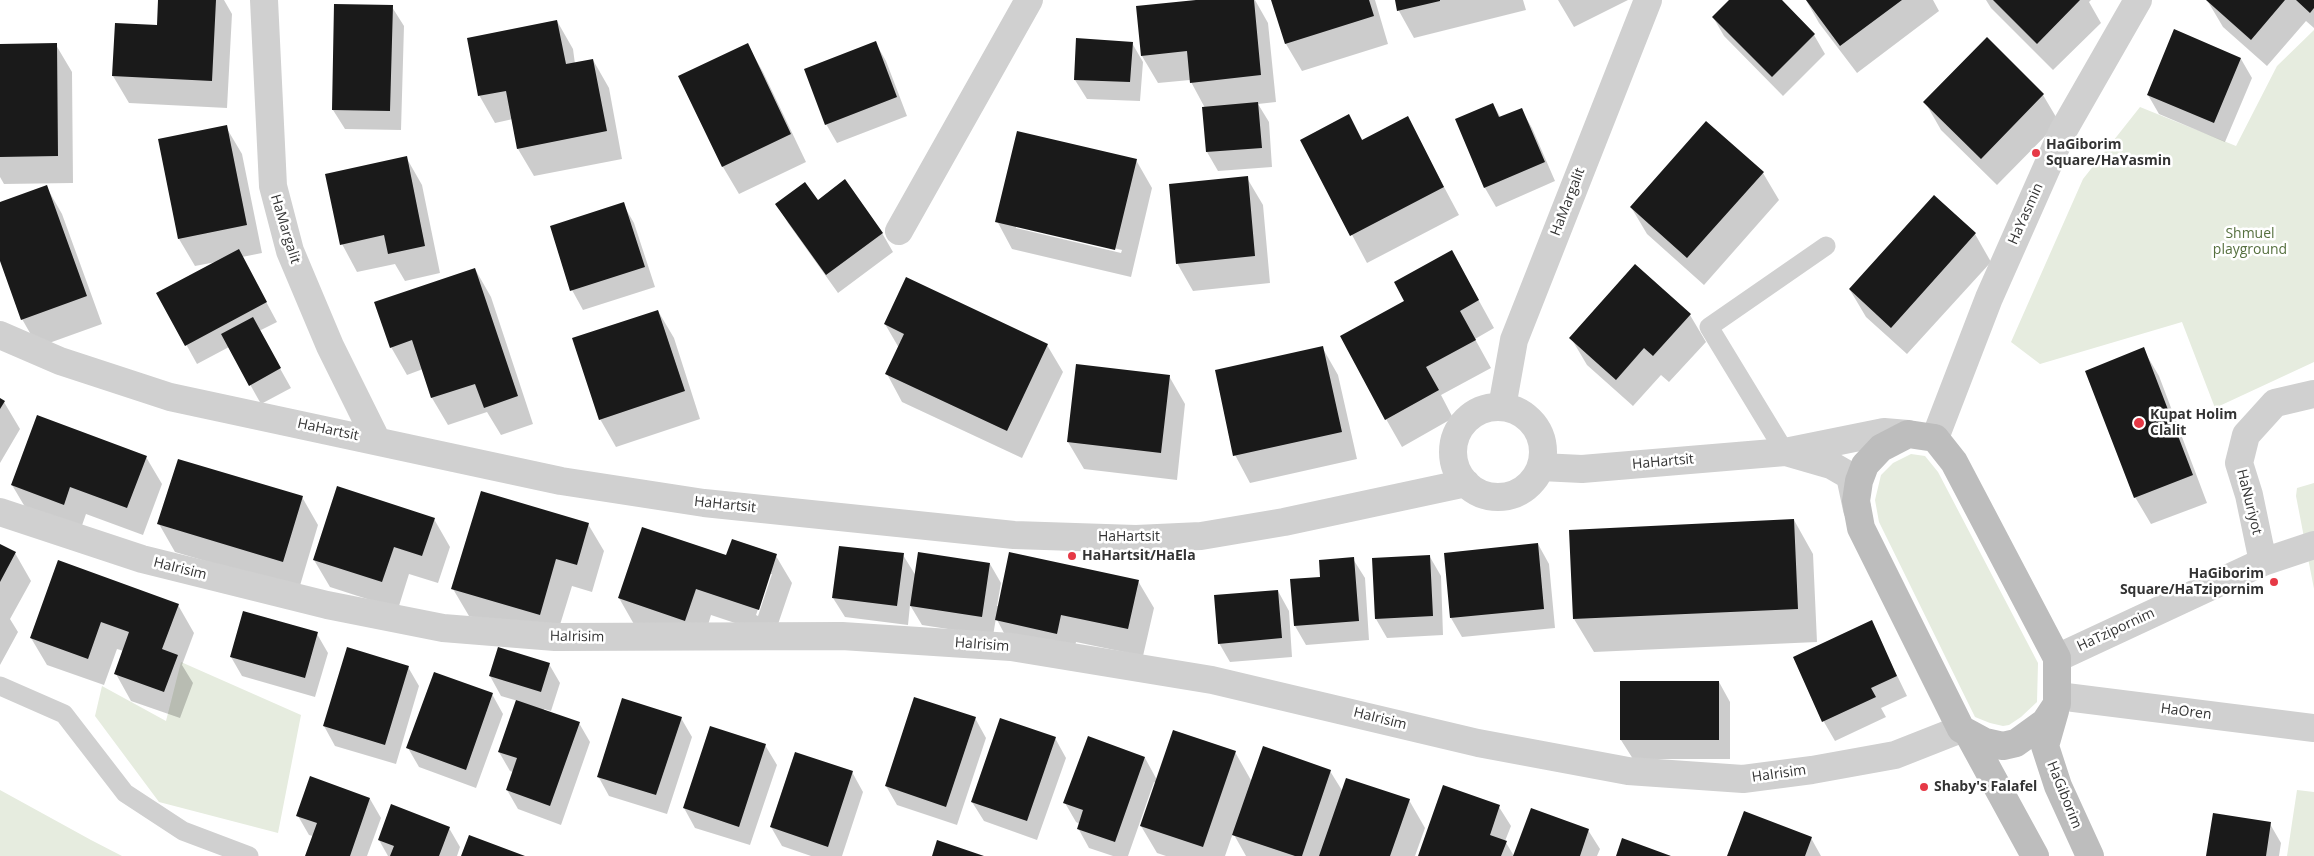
<!DOCTYPE html>
<style>
body{margin:0}
canvas{display:block;background:#fff}
</style>
<canvas width="2314" height="856"></canvas>
<script>
const ctx = document.querySelector('canvas').getContext('2d');
ctx.lineJoin = 'round';
function paint(path, color) { ctx.fillStyle = color; ctx.fill(path, 'evenodd'); }
const toPath = rows => new Path2D(rows.map(r => 'M' + r).join(''));
function strokePath(path, color, width, dash) { ctx.strokeStyle = color; ctx.lineWidth = width; ctx.lineCap = dash ? 'butt' : 'round'; ctx.setLineDash(dash || []); ctx.stroke(path); }
function drawText(font, color, halo, rows, align = 'center') {
  ctx.font = font + ' "Open Sans",sans-serif'; ctx.lineWidth = 5; ctx.setLineDash([]); ctx.textBaseline = 'middle'; ctx.strokeStyle = halo; ctx.fillStyle = color; for (const [text, x, y, turn = 0] of rows) {
    ctx.save(); ctx.translate(x, y); ctx.rotate((+turn || 0) * Math.PI / 180); ctx.textAlign = isNaN(turn) ? turn : align; if (halo) ctx.strokeText(text, 0, 0); ctx.fillText(text, 0, 0); ctx.restore();
  }
}
const green = toPath([
 [2314,30,2314,362,2215,408,2182,322,2040,364,2011,342,2083,179,2140,107,2236,146,2277,66],
 [1911,454,1925,456,1938,472,2038,663,2037,702,2021,717,2009,725,2003,726,1990,723,1975,717,1879,522,1875,500,1881,475,1893,463],
 [2314,483,2314,589,2296,496,2297,488],
 [181,662,301,715,278,833,159,802,95,716,102,686,166,721],
 [0,790,91,840,122,856,0,856],
 [2297,790,2314,792,2314,856,2287,856]
]);
const shadow = toPath([
 [160,0,224,0,232,14,227,108,129,103,113,76,158,27],
 [1208,0,1255,0,1268,23,1276,102,1258,104,1269,122,1272,167,1218,171,1207,152,1205,108,1190,80,1158,83,1142,56],
 [1272,0,1375,0,1388,44,1302,71,1286,44],
 [1396,0,1523,0,1526,10,1414,38,1399,11],
 [1558,0,1628,0,1574,27],
 [1731,0,1780,0,1814,35,1825,54,1783,96,1724,36,1713,17],
 [1806,0,1933,0,1939,11,1857,73,1819,23],
 [1986,0,2091,0,2089,2,2101,23,2053,70,1991,8],
 [2207,0,2314,0,2314,28,2306,21,2267,66,2223,27],
 [392,7,404,26,401,130,345,129,333,110],
 [557,21,573,49,575,64,593,60,609,88,622,159,534,176,518,149,513,119,495,123,479,95],
 [875,42,886,61,907,116,837,143,826,124],
 [1132,43,1143,62,1140,101,1087,99,1075,80],
 [747,44,763,72,806,162,739,194,723,167,680,77],
 [0,45,56,45,72,72,73,183,4,184,0,177],
 [2241,59,2252,78,2225,142,2159,114,2148,95],
 [2043,95,2059,122,1997,185,1941,130,1925,102],
 [1493,104,1501,118,1521,109,1532,128,1555,181,1496,207,1485,188],
 [1348,116,1363,141,1407,118,1459,215,1367,263,1302,141],
 [226,127,242,154,262,253,242,257,277,322,259,331,291,388,261,404,229,347,197,364,158,294,216,262,195,266,179,239],
 [406,157,422,185,440,273,405,281,395,264,357,272,342,244],
 [1136,160,1152,188,1131,277,1012,249,997,221],
 [1016,225,1122,250,1121,253,1016,228],
 [1763,173,1779,200,1704,285,1647,234,1631,207],
 [1247,178,1263,205,1270,283,1193,291,1177,263],
 [46,186,62,214,102,324,38,347,22,319,0,257,0,203],
 [1934,197,1975,234,1991,262,1907,354,1866,317,1850,290],
 [817,201,882,233,893,252,838,293,788,223,777,204],
 [623,204,634,223,655,287,583,310,572,290,552,227],
 [475,269,491,297,533,424,501,435,487,412,448,425,432,398,423,369,407,375,391,347],
 [1467,279,1494,328,1475,339,1491,368,1441,395,1453,418,1402,447,1386,419],
 [658,311,674,338,700,419,616,447,600,419],
 [1690,315,1706,342,1669,382,1661,375,1633,406,1587,365,1571,338],
 [885,324,1047,345,1063,372,1022,458,902,402,887,374,899,348],
 [1322,347,1338,375,1357,459,1250,483,1235,455],
 [2143,349,2159,376,2207,503,2151,524,2135,497],
 [1169,376,1185,404,1177,480,1084,469,1068,442],
 [0,399,4,402,20,429,0,463],
 [146,457,162,484,143,535,86,514,80,531,28,512,12,485],
 [302,497,318,525,299,589,175,552,159,524],
 [434,519,450,547,438,583,409,574,398,609,330,587,314,560],
 [1794,520,1813,554,1817,642,1594,652,1574,619],
 [588,524,604,551,592,592,572,586,555,641,469,616,453,589],
 [1538,544,1549,564,1555,628,1462,637,1451,618],
 [0,545,15,553,31,581,10,619,18,632,0,665],
 [903,555,916,576,990,564,1001,583,997,606,999,606,1138,581,1154,608,1143,656,1076,642,1072,660,1012,648,996,618,993,636,922,625,910,605,908,625,845,617,833,598],
 [776,556,792,583,774,636,711,615,701,648,635,626,619,598,727,557],
 [770,574,772,574,758,616,756,615],
 [1430,557,1441,576,1443,635,1387,638,1376,619],
 [1353,559,1365,578,1369,640,1306,645,1295,626],
 [59,562,178,605,194,633,182,665,193,683,180,718,131,701,116,674,124,651,117,649,104,685,47,665,31,638],
 [1278,591,1289,611,1292,657,1230,662,1219,643],
 [1871,622,1907,696,1881,708,1886,717,1835,741,1824,722,1795,657],
 [317,634,328,653,315,697,242,676,231,657],
 [549,664,560,683,551,711,544,709,544,711,579,723,590,742,561,825,518,809,507,790,513,772,510,771,499,752,518,701,501,696,490,676],
 [408,667,419,686,396,764,335,746,324,726],
 [1719,682,1730,702,1730,759,1633,759,1621,740],
 [492,694,503,714,476,788,419,767,408,748],
 [681,718,692,737,667,814,609,796,598,776],
 [975,718,986,738,957,825,897,805,886,786],
 [1055,738,1066,758,1037,840,984,821,972,802],
 [765,745,777,765,750,845,695,828,684,808],
 [1235,752,1252,782,1330,771,1343,792,1409,800,1425,828,1415,856,1246,856,1233,833,1225,856,1166,856,1157,853,1141,826,1156,783,1154,782,1128,856,1113,856,1089,848,1078,828,1080,824,1076,822,1065,803,1145,758,1157,780],
 [852,772,863,792,842,856,811,856,782,846,771,827],
 [370,799,381,818,367,856,306,856,313,836,309,835,298,816],
 [1499,807,1511,826,1505,841,1514,856,1419,856],
 [2270,824,2281,843,2279,856,2207,856],
 [449,828,460,847,457,856,388,856,379,840],
 [1588,830,1600,849,1597,856,1515,856],
 [1811,838,1821,856,1728,856]
]);
const building = toPath([
 [158,0,216,0,212,81,112,76,115,23,157,25],
 [1196,0,1254,0,1261,75,1190,83,1187,51,1141,56,1136,6],
 [1271,0,1369,0,1374,16,1285,44],
 [1395,0,1440,0,1440,1,1397,11],
 [1729,0,1782,0,1815,34,1772,77,1712,17],
 [1806,0,1902,0,1840,46],
 [1993,0,2080,0,2037,44],
 [2206,0,2285,0,2251,40],
 [2296,0,2314,0,2314,8,2310,13],
 [334,4,393,5,390,111,332,110],
 [557,20,566,64,593,59,607,131,517,149,506,91,478,96,467,38],
 [2174,29,2241,58,2214,123,2147,95],
 [1987,37,2044,94,1981,159,1923,102],
 [1076,38,1133,42,1130,82,1074,80],
 [876,41,897,97,825,125,804,69],
 [57,43,58,156,0,157,0,44],
 [748,43,791,134,722,167,678,76],
 [1258,102,1262,148,1206,152,1202,107],
 [1493,103,1499,117,1522,108,1545,162,1484,188,1455,119],
 [1349,114,1362,140,1408,116,1444,187,1350,236,1300,140],
 [1706,121,1764,172,1687,258,1630,207],
 [227,125,247,225,178,239,158,139],
 [1017,131,1137,159,1115,250,995,222],
 [407,156,425,246,388,254,384,235,340,245,325,174],
 [1248,176,1255,256,1176,264,1169,184],
 [845,179,883,233,826,275,775,204,805,182,818,200],
 [47,185,87,296,21,320,0,261,0,202],
 [1934,195,1976,233,1891,328,1849,289],
 [624,202,645,267,570,291,550,226],
 [239,249,267,302,185,346,156,293],
 [1452,250,1479,300,1460,311,1476,340,1426,367,1439,390,1385,420,1340,336,1404,301,1394,282],
 [1635,264,1691,314,1653,356,1644,348,1616,380,1569,338],
 [475,268,518,396,484,408,475,384,431,398,412,340,390,348,374,302],
 [906,277,1048,344,1007,431,885,374,904,334,884,324],
 [658,310,685,391,599,420,572,338],
 [253,317,281,368,249,386,221,334],
 [1323,346,1342,432,1233,456,1215,370],
 [2144,347,2193,475,2134,498,2085,371],
 [1076,364,1170,375,1161,453,1067,442],
 [0,398,5,401,0,409],
 [37,415,147,456,127,508,70,487,64,505,11,485],
 [178,459,303,496,283,562,157,524],
 [337,486,435,518,422,556,394,547,382,582,313,560],
 [481,491,589,523,577,565,556,559,540,615,451,589],
 [1794,519,1798,609,1573,619,1569,530],
 [642,527,726,555,732,539,777,554,759,610,696,589,685,621,618,598],
 [1538,543,1544,609,1450,618,1444,553],
 [0,544,16,552,0,582],
 [839,546,904,553,897,606,832,598],
 [918,552,990,563,982,617,910,606],
 [1009,552,1139,580,1128,629,1061,615,1057,634,995,620],
 [1430,555,1433,616,1375,619,1372,558],
 [1354,557,1359,621,1294,626,1290,579,1320,577,1319,560],
 [58,560,179,604,162,649,178,655,164,692,114,674,129,632,101,622,88,659,30,638],
 [1278,590,1282,638,1218,644,1214,595],
 [243,611,318,632,305,678,230,657],
 [1872,620,1897,676,1871,688,1876,697,1822,722,1793,657],
 [347,647,409,666,385,745,323,726],
 [498,647,550,663,541,692,489,676],
 [434,672,493,693,466,770,406,748],
 [1620,681,1719,681,1719,740,1620,740],
 [914,697,976,717,946,807,885,786],
 [622,698,682,717,656,795,597,777],
 [516,700,580,722,550,806,506,790,517,758,498,752],
 [1000,718,1056,737,1027,821,971,802],
 [710,726,766,744,739,827,683,808],
 [1173,730,1236,751,1203,847,1140,826],
 [1088,736,1145,757,1115,842,1077,829,1083,810,1063,803],
 [1263,746,1331,770,1302,856,1295,856,1232,835],
 [795,752,853,771,828,847,770,827],
 [310,776,370,798,350,856,305,856,317,823,296,816],
 [1346,778,1410,799,1390,856,1319,856],
 [1443,785,1500,805,1490,835,1507,841,1501,856,1418,856],
 [391,804,450,827,439,856,390,856,394,846,378,840],
 [1531,808,1589,829,1580,856,1513,856],
 [1744,811,1812,837,1805,856,1727,856],
 [2213,813,2271,822,2266,856,2206,856],
 [469,835,525,856,461,856],
 [1622,838,1671,856,1616,856],
 [937,840,984,856,932,856]
]);
const lane = toPath([
 [1785,452,1709,327,1826,246],
 [0,686,64,714,125,793,183,831,249,856]
]);
const street = toPath([
 [264,0,273,186,290,251,330,346,377,441],
 [899,231,1029,0],
 [0,335,60,361,170,397,561,481,704,503,1014,535,1136,539,1201,536,1284,522,1466,483],
 [1502,407,1514,340,1648,0],
 '1453 452a45 45 0 1 1 90 0a45 45 0 1 1-90 0Z',
 [1935,438,1989,298,2063,131,2138,0],
 [1786,452,1831,465,1850,476,1857,509],
 [1541,467,1582,469,1785,452,1884,432,1908,434],
 [0,512,142,559,327,605,443,628,555,637,842,636,1011,647,1212,680,1478,743,1628,771,1743,779,1812,770,1895,755,1961,729],
 [2263,562,2249,495,2239,463,2246,435,2275,403,2314,394],
 [2057,658,2263,562,2314,545],
 [2058,696,2314,728]
]);
const secondary = toPath([
 [1908,434,1935,438,1954,462,2057,658,2057,704,2045,722,2016,743,2003,746,1985,742,1961,729,1861,528,1856,501,1859,481,1865,465,1881,448,1908,434],
 [2055,711,2045,746,2058,786,2090,856],
 [1969,735,2035,856]
]);
const markers = [
 [2036,153,5,"#e63946"],
 [2139,423,6,"#e63946"],
 [1072,556,5,"#e63946"],
 [2274,582,5,"#e63946"],
 [1924,787,5,"#e63946"]
];
const poiNames = [
 ["HaGiborim",2046,145],
 ["Square/HaYasmin",2046,161],
 ["Kupat Holim",2150,415],
 ["Clalit",2150,431],
 ["HaHartsit/HaEla",1082,556],
 ["HaGiborim",2264,574,"right"],
 ["Square/HaTzipornim",2264,590,"right"],
 ["Shaby's Falafel",1934,787]
];
const streetNames = [
 ["HaMargalit",1568,202,-69],
 ["HaYasmin",2026,214,-66],
 ["HaMargalit",285,229,73],
 ["HaHartsit",328,430,12],
 ["HaHartsit",1663,462,-5],
 ["HaNuriyot",2249,502,76],
 ["HaHartsit",725,505,6],
 ["HaHartsit",1129,537],
 ["HaIrisim",180,569,14],
 ["HaTzipornim",2116,630,-25],
 ["HaIrisim",577,637,1],
 ["HaIrisim",982,645,4],
 ["HaOren",2186,712,7],
 ["HaIrisim",1380,719,14],
 ["HaIrisim",1779,774,-8],
 ["HaGiborim",2064,795,68]
];
const parkNames = [
 ["Shmuel",2250,234],
 ["playground",2250,250]
];
paint(green, '#e6ecdf');
paint(shadow, '#0003');
paint(building, '#1a1a1a');
strokePath(lane, '#d0d0d0', 19);
strokePath(street, '#d0d0d0', 28);
strokePath(secondary, '#bdbdbd', 28);
for (const [x, y, r, color] of markers) { const dot = new Path2D(); dot.arc(x, y, r, 0, 2 * Math.PI); ctx.fillStyle = color; ctx.fill(dot); strokePath(dot, '#fff', 2); }
drawText('bold 14px', '#333', '#fff', poiNames, 'left');
drawText('14px', '#333', '#fff', streetNames);
drawText('14px', '#56703f', '#fff', parkNames);
</script>
